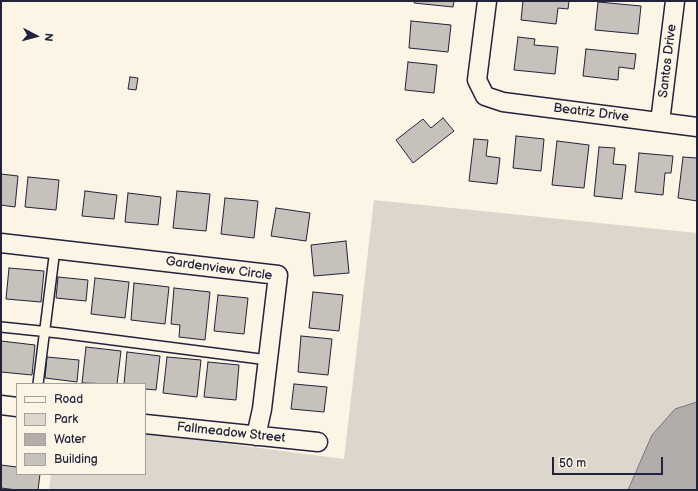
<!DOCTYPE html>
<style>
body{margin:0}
#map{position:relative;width:698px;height:491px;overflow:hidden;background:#fcf5e5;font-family:"Balsamiq Sans",sans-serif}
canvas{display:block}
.frame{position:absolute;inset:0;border:2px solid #22223b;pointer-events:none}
.legend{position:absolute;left:16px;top:383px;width:130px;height:92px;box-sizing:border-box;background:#fcf5e5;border:1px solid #a5a1a1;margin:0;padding:5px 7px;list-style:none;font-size:12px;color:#22223b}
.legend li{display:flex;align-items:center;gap:8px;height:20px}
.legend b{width:20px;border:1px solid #a5a1a1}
.north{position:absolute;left:16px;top:16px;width:40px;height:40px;-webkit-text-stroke:3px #fcf5e5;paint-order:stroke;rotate:96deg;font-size:11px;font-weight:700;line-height:16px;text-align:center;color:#22223b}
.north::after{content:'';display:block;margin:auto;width:14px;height:18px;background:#22223b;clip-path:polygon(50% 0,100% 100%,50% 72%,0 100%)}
.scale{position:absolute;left:552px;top:457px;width:111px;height:18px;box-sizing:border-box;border:2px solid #22223b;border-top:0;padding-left:5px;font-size:12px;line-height:14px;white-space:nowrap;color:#22223b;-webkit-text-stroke:3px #fcf5e5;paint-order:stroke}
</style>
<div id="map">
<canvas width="698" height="491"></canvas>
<div class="frame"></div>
<ul class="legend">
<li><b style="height:5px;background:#fcf5e5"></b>Road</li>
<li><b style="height:11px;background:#dcd6cc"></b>Park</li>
<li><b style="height:11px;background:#b2adab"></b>Water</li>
<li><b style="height:11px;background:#c6c1bb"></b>Building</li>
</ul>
<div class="north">N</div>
<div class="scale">50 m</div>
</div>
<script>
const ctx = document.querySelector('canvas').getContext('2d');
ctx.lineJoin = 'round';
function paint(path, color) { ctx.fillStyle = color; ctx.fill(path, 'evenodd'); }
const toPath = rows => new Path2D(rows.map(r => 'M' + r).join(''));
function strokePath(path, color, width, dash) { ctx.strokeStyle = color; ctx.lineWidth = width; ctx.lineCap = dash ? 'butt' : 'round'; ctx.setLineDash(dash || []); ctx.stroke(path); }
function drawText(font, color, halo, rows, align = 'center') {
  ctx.font = font + ' "Balsamiq Sans",sans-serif'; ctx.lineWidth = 4; ctx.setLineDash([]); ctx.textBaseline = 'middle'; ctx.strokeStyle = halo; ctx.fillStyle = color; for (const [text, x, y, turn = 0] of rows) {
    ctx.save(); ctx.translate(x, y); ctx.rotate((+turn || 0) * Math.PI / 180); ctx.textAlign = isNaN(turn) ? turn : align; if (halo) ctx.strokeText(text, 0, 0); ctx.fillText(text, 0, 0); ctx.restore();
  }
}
const green = toPath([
 [374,200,697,233,697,402,675,409,628,490,49,490,51,474,145,474,145,433,344,459]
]);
const water = toPath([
 [697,402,697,490,628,490,652,435,675,409,697,402]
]);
const building = toPath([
 [415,1,454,1,453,7,414,3,415,1],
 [523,1,569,1,568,9,558,8,556,24,521,20,523,1],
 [598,2,641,6,638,34,595,30,598,2],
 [411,21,451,25,448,52,409,48,411,21],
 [518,37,535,39,534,45,558,47,555,74,514,70,518,37],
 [586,49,636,54,634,69,619,67,618,80,583,76,586,49],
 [408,62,437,65,434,93,405,90,408,62],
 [130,77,138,78,136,90,128,89,130,77],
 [443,118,454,131,413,163,396,140,423,119,431,128,443,118],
 [516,136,544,139,541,171,513,168,516,136],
 [474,139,488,140,486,156,500,158,497,184,469,181,474,139],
 [557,141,589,145,584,188,552,185,557,141],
 [599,147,615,148,613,164,626,165,622,199,594,196,599,147],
 [639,153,673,156,671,173,665,173,663,195,635,192,639,153],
 [683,157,697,158,697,201,678,198,683,157],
 [1,174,18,176,15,207,1,205,1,174],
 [28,177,59,180,56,210,25,207,28,177],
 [85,191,117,195,114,219,82,216,85,191],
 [177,191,210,194,206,231,173,228,177,191],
 [128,193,161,197,158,225,125,222,128,193],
 [225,198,258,201,254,238,221,234,225,198],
 [276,208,310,213,306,241,271,236,276,208],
 [346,241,349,273,314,276,311,245,346,241],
 [9,268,44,271,41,302,6,299,9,268],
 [58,277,88,280,86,301,56,298,58,277],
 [95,278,129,282,125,318,91,314,95,278],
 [134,283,169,287,165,324,131,320,134,283],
 [174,288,210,292,205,340,179,337,180,325,171,324,174,288],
 [313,292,343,295,339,331,309,328,313,292],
 [218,295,248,298,244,334,214,331,218,295],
 [301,336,332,339,328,375,298,372,301,336],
 [1,341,35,345,32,375,1,372,1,341],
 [86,347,121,351,117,384,82,383,86,347],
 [127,352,160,356,156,390,145,389,145,384,124,384,127,352],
 [47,357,79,360,77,382,45,378,47,357],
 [167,357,201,360,197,397,163,393,167,357],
 [208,362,239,365,236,400,204,397,208,362],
 [294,384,327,387,324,412,291,409,294,384],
 [1,465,17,467,17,474,40,474,38,490,17,490,1,488,1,465]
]);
const service = toPath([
 [1,327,59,333,268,360],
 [38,384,55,249]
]);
const minor = toPath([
 [487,1,477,80,485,96,503,102,697,127],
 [660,122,675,1],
 [1,243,278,275,262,409,256,436],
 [1,405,17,407],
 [145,424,318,442]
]);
const streetNames = [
 ["Santos Drive",668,61,-83],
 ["Beatriz Drive",591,113,7],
 ["Gardenview Circle",219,269,8],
 ["Fallmeadow Street",231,433,6]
];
paint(green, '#dcd6cc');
paint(water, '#b2adab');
strokePath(water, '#78757e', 1);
paint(building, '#c6c1bb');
strokePath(building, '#22223b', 1);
strokePath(service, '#22223b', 12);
strokePath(minor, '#22223b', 21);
strokePath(service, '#fcf5e5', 9);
strokePath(minor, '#fcf5e5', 18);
drawText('13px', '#22223b', '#fcf5e5', streetNames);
</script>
